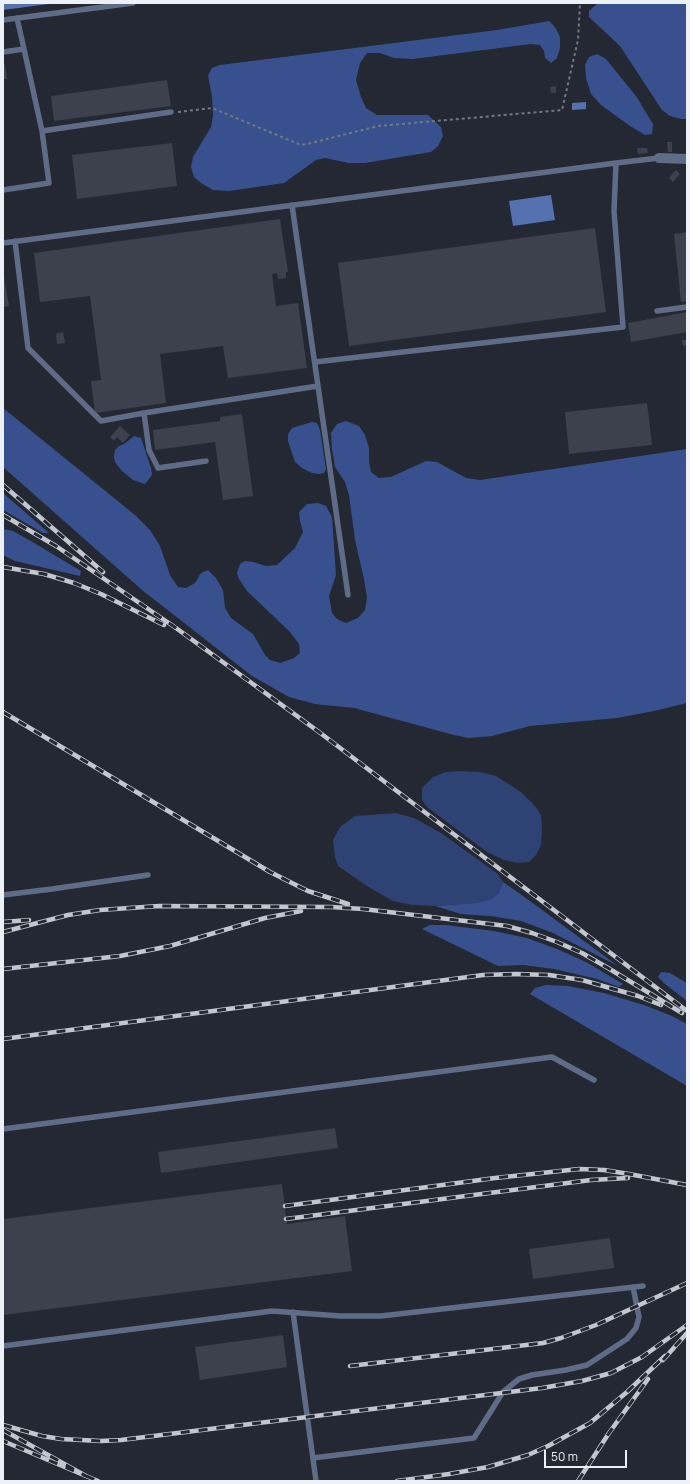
<!DOCTYPE html>
<style>
body{margin:0}
#map{position:relative;width:690px;height:1484px;overflow:hidden;background:#232832;font-family:Manrope,sans-serif}
canvas{display:block}
.frame{position:absolute;inset:0;border:4px solid #edf0f7;pointer-events:none}
.scale{position:absolute;left:544px;top:1450px;width:83px;height:18px;box-sizing:border-box;border:2px solid #edf0f7;border-top:0;padding-left:5px;font-size:12px;line-height:14px;white-space:nowrap;color:#edf0f7;-webkit-text-stroke:3px #232832;paint-order:stroke}
</style>
<div id="map">
<canvas width="690" height="1484"></canvas>
<div class="frame"></div>
<div class="scale">50 m</div>
</div>
<script>
const ctx = document.querySelector('canvas').getContext('2d');
ctx.lineJoin = 'round';
function paint(path, color) { ctx.fillStyle = color; ctx.fill(path, 'evenodd'); }
const toPath = rows => new Path2D(rows.map(r => 'M' + r).join(''));
function strokePath(path, color, width, dash) { ctx.strokeStyle = color; ctx.lineWidth = width; ctx.lineCap = dash ? 'butt' : 'round'; ctx.setLineDash(dash || []); ctx.stroke(path); }
const green = toPath([
 [459,771,480,772,496,776,521,792,535,806,541,815,542,830,541,845,536,855,529,862,518,863,504,860,487,852,427,807,422,800,422,788,433,777,446,772],
 [396,813,414,818,441,833,498,874,503,882,499,893,491,899,476,903,435,906,412,905,393,901,370,888,338,866,335,857,333,840,340,827,355,816]
]);
const forest = toPath([
 [598,3,687,3,687,119,681,119,670,116,662,110,620,46,589,17,589,11],
 [549,21,555,27,560,37,560,48,557,58,551,63,545,58,544,51,540,45,531,44,413,59,394,58,380,53,367,53,360,63,356,80,361,97,366,108,377,115,428,115,441,127,443,136,438,146,431,152,365,163,349,163,325,158,316,160,284,183,229,191,213,190,201,183,194,177,191,167,193,157,211,127,213,115,212,97,208,75,212,68,220,65,497,30],
 [597,54,606,59,636,96,653,124,652,134,645,135,630,126,601,105,591,94,586,78,585,65,589,57],
 [3,408,135,515,150,530,160,546,170,575,178,587,186,588,195,583,201,573,208,570,216,578,223,590,225,608,231,618,253,634,265,655,270,660,280,663,294,658,300,653,299,644,290,632,247,591,239,579,237,573,240,564,245,561,253,562,266,566,277,565,295,548,303,532,300,521,299,512,307,504,318,503,326,506,332,517,336,575,329,596,332,613,337,619,346,623,358,618,365,610,367,597,364,579,355,540,349,495,345,482,335,467,332,449,331,433,337,424,346,421,359,426,365,435,369,448,369,462,371,472,379,478,391,477,426,461,437,462,466,478,480,480,687,449,687,703,654,711,617,718,530,726,492,736,469,738,454,735,354,708,315,704,289,697,252,676,142,590,3,467],
 [312,422,317,423,320,430,326,469,324,473,319,474,312,473,302,468,295,462,288,441,288,434,292,428],
 [134,436,141,438,151,468,152,475,145,484,133,480,122,471,115,462,114,457,115,450,119,446,124,444],
 [3,493,49,533,43,533,3,510],
 [3,529,13,531,29,540,81,571,80,576,15,561,3,555],
 [503,882,530,901,618,966,553,933,521,921,491,916,461,914,435,906,476,903,491,899,499,893],
 [430,925,446,925,494,931,527,938,557,949,586,962,623,984,619,987,597,979,554,969,523,965,498,966,422,929],
 [661,972,670,973,687,983,687,1001,665,984,658,977],
 [546,985,568,986,604,993,644,1005,672,1016,687,1024,687,1086,530,994,535,988]
]);
const water = toPath([
 [3,3,57,3,3,10],
 [586,102,586,109,572,110,572,103],
 [551,195,555,220,513,226,509,201]
]);
const building = toPath([
 [3,64,5,64,7,79,3,79],
 [167,80,171,106,54,121,51,96],
 [556,86,556,93,551,93,550,87],
 [667,142,672,142,672,152,668,152],
 [172,143,177,186,77,199,72,155],
 [637,148,647,148,648,153,638,154],
 [676,170,680,174,673,182,669,178],
 [280,219,288,272,286,272,286,278,278,279,277,273,272,274,276,306,298,303,307,368,228,378,223,346,160,354,166,403,95,413,91,381,101,380,90,296,40,302,34,253],
 [595,228,606,312,349,346,338,263],
 [687,232,687,301,681,302,674,234],
 [3,271,9,306,3,307],
 [687,312,687,332,631,342,628,323],
 [63,332,65,343,57,344,56,334],
 [682,340,687,340,687,345,683,346],
 [647,403,652,445,569,454,565,412],
 [242,414,253,496,223,500,215,442,155,450,153,430,220,421,220,417],
 [120,426,130,435,123,443,117,437,114,441,110,437],
 [335,1128,338,1148,161,1173,158,1152],
 [282,1184,287,1224,345,1216,352,1271,3,1315,3,1219],
 [610,1238,614,1268,533,1279,529,1249],
 [283,1335,287,1367,200,1380,195,1347]
]);
const path = toPath([
 [178,112,212,108,301,145,307,144,378,126,562,110,578,40,580,3]
]);
const lane = toPath([
 [17,18,24,49],
 [3,20,133,3],
 [3,52,24,49,42,131,49,183,3,190],
 [42,131,171,112],
 [292,205,348,595],
 [15,241,28,348,101,421,144,413],
 [3,243,616,163,659,158],
 [657,311,687,307],
 [315,362,623,327,614,211,616,163],
 [206,461,158,468,149,450,144,413,318,386],
 [3,895,52,889,148,875],
 [3,1129,552,1057,594,1080],
 [293,1312,316,1481],
 [3,1346,272,1311,340,1316,381,1316,643,1286],
 [313,1458,474,1438,503,1392,519,1379,532,1375,566,1370,587,1365,627,1339,636,1328,639,1317,633,1287]
]);
const street = toPath([
 [659,158,687,159]
]);
const rail = toPath([
 [3,485,103,572],
 [3,515,56,546,176,628,319,732,687,1011],
 [3,567,44,574,74,583,101,594,164,625],
 [3,712,270,872,308,891,348,904],
 [3,922,29,920],
 [3,932,68,915,100,910,159,906,331,907,363,909,482,923,507,926,532,933,557,942,582,953,608,968,682,1013],
 [3,969,120,956,170,946,265,918,301,911],
 [3,1039,483,975,516,974,549,975,582,980,638,996,661,1005],
 [285,1206,495,1178,579,1169,604,1170,629,1174,687,1185],
 [286,1219,591,1180,628,1178],
 [663,1360,687,1333],
 [350,1366,543,1343,561,1338,596,1325,687,1283],
 [3,1425,42,1436,61,1439,101,1441,121,1440,542,1388,582,1381,611,1373,642,1357,687,1325],
 [3,1430,86,1476,3,1441],
 [86,1476,98,1481],
 [397,1481,449,1474,488,1467,528,1455,548,1446,590,1423,627,1392,665,1356],
 [578,1481,609,1433,648,1379]
]);
paint(green, '#2e4274');
paint(forest, '#38508d');
paint(water, '#5671b0');
paint(building, '#3c414d');
strokePath(path, '#747881', 2, [3, 3]);
strokePath(lane, '#5f6c88', 5.5);
strokePath(street, '#5f6c88', 10);
strokePath(rail, '#c3c6ce', 4.5);
strokePath(rail, '#232832', 3, [9]);
</script>
